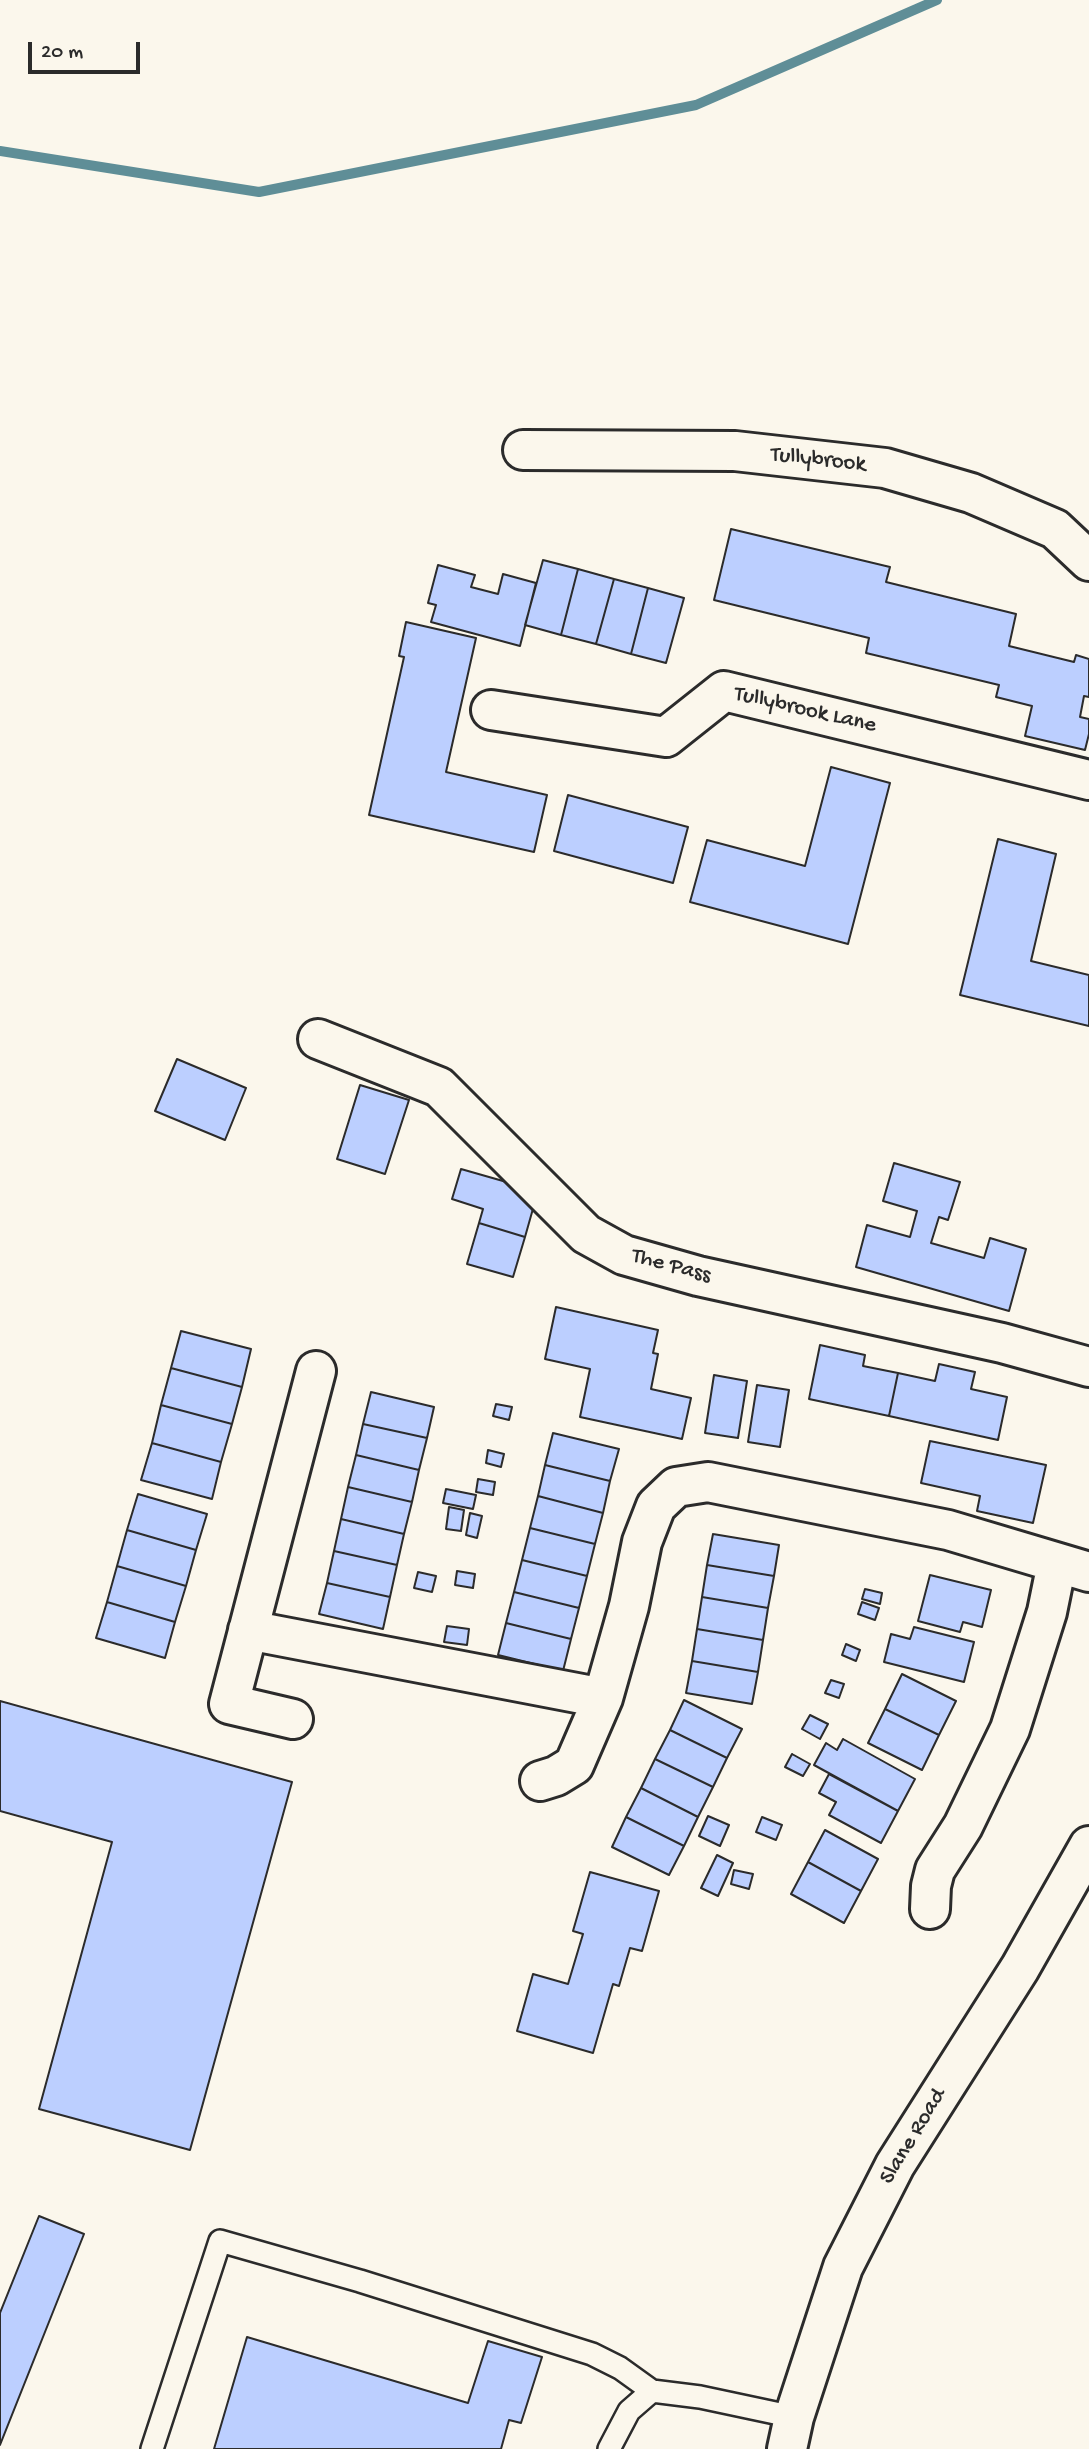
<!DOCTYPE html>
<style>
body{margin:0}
#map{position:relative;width:1089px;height:2449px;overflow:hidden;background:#fbf7ec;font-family:"Gochi Hand",sans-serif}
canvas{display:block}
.scale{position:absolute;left:28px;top:42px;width:112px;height:32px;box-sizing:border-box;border:4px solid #2b2b2b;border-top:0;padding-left:9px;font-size:21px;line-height:24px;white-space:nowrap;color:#2b2b2b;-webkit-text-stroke:5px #fbf7ec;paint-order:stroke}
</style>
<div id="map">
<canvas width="1089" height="2449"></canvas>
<div class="scale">20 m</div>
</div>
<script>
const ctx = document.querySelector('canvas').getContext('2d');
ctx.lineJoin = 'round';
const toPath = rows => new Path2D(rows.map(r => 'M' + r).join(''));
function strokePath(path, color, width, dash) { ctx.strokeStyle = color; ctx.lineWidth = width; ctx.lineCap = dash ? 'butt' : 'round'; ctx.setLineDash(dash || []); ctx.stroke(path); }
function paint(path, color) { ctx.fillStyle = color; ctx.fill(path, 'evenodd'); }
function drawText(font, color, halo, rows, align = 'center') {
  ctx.font = font + ' "Gochi Hand",sans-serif'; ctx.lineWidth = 5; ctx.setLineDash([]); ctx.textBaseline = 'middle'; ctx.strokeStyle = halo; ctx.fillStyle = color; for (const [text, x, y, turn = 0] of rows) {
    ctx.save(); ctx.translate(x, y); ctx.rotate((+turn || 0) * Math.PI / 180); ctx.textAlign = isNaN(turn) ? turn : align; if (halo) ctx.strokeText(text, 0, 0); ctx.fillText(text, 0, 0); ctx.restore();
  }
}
const stream = toPath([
 [0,151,259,192,696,105,937,0]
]);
const building = toPath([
 [731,529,890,567,886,582,1016,614,1009,646,1074,662,1076,655,1089,659,1089,697,1084,696,1080,717,1089,719,1089,734,1085,750,1025,736,1032,706,996,697,999,685,866,653,869,638,714,600,731,529],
 [543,560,578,569,561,635,525,625,543,560],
 [438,565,475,575,471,587,498,594,503,574,536,583,520,646,431,622,436,605,428,603,438,565],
 [578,569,614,579,596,644,561,635,578,569],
 [614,579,648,588,631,654,596,644,614,579],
 [648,588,684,598,666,663,631,654,648,588],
 [406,622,476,638,446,772,547,795,534,852,369,815,404,657,399,656,406,622],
 [831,767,890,783,848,944,690,902,707,840,805,866,831,767],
 [568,795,688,827,673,883,554,851,568,795],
 [998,839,1056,854,1031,961,1089,975,1089,1026,960,995,998,839],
 [177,1059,246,1088,225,1140,155,1111,177,1059],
 [360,1085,409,1100,385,1174,337,1159,360,1085],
 [894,1163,960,1182,948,1220,939,1217,931,1243,984,1258,990,1238,1026,1249,1009,1311,856,1267,867,1225,910,1237,917,1211,883,1201,894,1163],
 [461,1169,538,1191,525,1237,479,1223,483,1209,452,1199,461,1169],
 [479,1223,525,1237,513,1277,467,1264,479,1223],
 [556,1307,658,1330,653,1353,658,1354,651,1389,691,1398,682,1439,580,1417,590,1369,545,1359,556,1307],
 [181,1331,251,1349,242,1387,171,1368,181,1331],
 [820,1345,865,1355,863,1366,898,1373,889,1416,809,1399,820,1345],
 [939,1364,975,1372,971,1389,1007,1397,998,1440,889,1416,898,1373,935,1381,939,1364],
 [171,1368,242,1387,232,1424,161,1405,171,1368],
 [714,1375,747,1381,738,1438,705,1433,714,1375],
 [757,1385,789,1390,780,1447,748,1442,757,1385],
 [371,1392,434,1407,427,1438,363,1424,371,1392],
 [496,1404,512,1407,509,1420,493,1416,496,1404],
 [161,1405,232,1424,221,1462,152,1443,161,1405],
 [363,1424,427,1438,419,1470,356,1455,363,1424],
 [553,1433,619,1449,610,1481,545,1465,553,1433],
 [930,1441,1046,1465,1033,1523,977,1511,980,1496,921,1483,930,1441],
 [152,1443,221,1462,212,1499,141,1480,152,1443],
 [488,1450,504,1454,501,1467,486,1463,488,1450],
 [356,1455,419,1470,412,1502,348,1487,356,1455],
 [545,1465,610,1481,603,1513,538,1496,545,1465],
 [478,1479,495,1482,493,1495,476,1492,478,1479],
 [348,1487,412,1502,404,1534,341,1519,348,1487],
 [446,1489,476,1495,473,1509,443,1503,446,1489],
 [138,1494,207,1514,196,1550,127,1530,138,1494],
 [538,1496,603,1513,595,1544,530,1528,538,1496],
 [449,1507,464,1510,461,1531,446,1529,449,1507],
 [470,1513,482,1516,477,1538,466,1535,470,1513],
 [341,1519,404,1534,397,1565,334,1551,341,1519],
 [530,1528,595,1544,587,1576,522,1560,530,1528],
 [127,1530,196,1550,186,1586,117,1566,127,1530],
 [713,1534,779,1545,774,1576,707,1565,713,1534],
 [334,1551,397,1565,390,1597,327,1583,334,1551],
 [522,1560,587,1576,579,1608,514,1592,522,1560],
 [707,1565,774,1576,768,1608,702,1597,707,1565],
 [117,1566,186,1586,175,1622,107,1602,117,1566],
 [457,1571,475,1574,473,1588,455,1585,457,1571],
 [418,1572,436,1576,432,1592,414,1588,418,1572],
 [930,1575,991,1590,982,1627,963,1622,960,1632,918,1621,930,1575],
 [327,1583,390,1597,383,1629,319,1614,327,1583],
 [865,1589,882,1593,880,1604,862,1599,865,1589],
 [514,1592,579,1608,571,1639,506,1623,514,1592],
 [702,1597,768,1608,763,1640,697,1629,702,1597],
 [107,1602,175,1622,165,1658,96,1638,107,1602],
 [862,1602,879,1608,875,1620,858,1614,862,1602],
 [506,1623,571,1639,563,1671,498,1655,506,1623],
 [447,1626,469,1629,467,1645,444,1642,447,1626],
 [914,1627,974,1642,964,1682,884,1662,891,1634,910,1639,914,1627],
 [697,1629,763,1640,758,1672,692,1661,697,1629],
 [846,1644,860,1650,856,1661,842,1655,846,1644],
 [692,1661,758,1672,752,1704,686,1693,692,1661],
 [902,1674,956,1701,939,1735,885,1709,902,1674],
 [831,1680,844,1684,839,1698,825,1693,831,1680],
 [684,1700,742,1729,727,1758,670,1730,684,1700],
 [0,1701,292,1782,190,2150,39,2109,112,1842,0,1811,0,1701],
 [885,1709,939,1735,922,1770,868,1743,885,1709],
 [810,1715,828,1724,820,1739,802,1729,810,1715],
 [670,1730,727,1758,713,1787,655,1759,670,1730],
 [843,1739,915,1779,898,1811,814,1765,826,1743,837,1750,843,1739],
 [792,1754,810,1764,803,1776,785,1767,792,1754],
 [655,1759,713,1787,698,1817,641,1788,655,1759],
 [829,1774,898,1811,881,1843,829,1815,836,1802,819,1793,829,1774],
 [641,1788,698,1817,684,1846,626,1817,641,1788],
 [708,1816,729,1825,720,1846,699,1836,708,1816],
 [626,1817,684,1846,669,1875,612,1847,626,1817],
 [762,1817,782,1825,776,1840,756,1832,762,1817],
 [825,1830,878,1859,861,1891,808,1862,825,1830],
 [717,1855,733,1863,718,1896,701,1888,717,1855],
 [808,1862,861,1891,844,1923,791,1894,808,1862],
 [734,1870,753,1874,749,1889,731,1884,734,1870],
 [590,1872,659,1891,642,1951,630,1948,619,1986,613,1984,593,2053,517,2031,533,1974,568,1984,583,1934,573,1931,590,1872],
 [39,2216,84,2234,0,2445,0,2313,39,2216],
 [247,2337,468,2403,488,2341,542,2357,521,2423,509,2420,501,2449,214,2449,247,2337]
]);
const lane = toPath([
 [152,2449,220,2241,360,2281,592,2354,620,2368,652,2391,700,2397,794,2417],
 [609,2449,629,2411,652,2391]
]);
const street = toPath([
 [523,450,735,451,885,468,971,493,1055,529,1089,561],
 [491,710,666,737,724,691,1089,780],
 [318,1039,439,1087,586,1234,624,1255,698,1276,1002,1343,1089,1367],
 [248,1630,603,1698],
 [293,1719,229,1704,316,1371],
 [540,1781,556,1776,574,1765,603,1698,629,1606,642,1542,656,1506,676,1487,708,1482,948,1530,1089,1572],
 [930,1909,931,1886,935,1870,963,1826,1010,1729,1047,1612,1057,1563],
 [787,2449,794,2417,843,2267,895,2165,1020,1968,1089,1846]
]);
const streetNames = [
 ["Tullybrook",818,461,6],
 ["Tullybrook Lane",805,711,13],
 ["The Pass",671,1267,15],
 ["Slane Road",914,2137,-59]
];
strokePath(stream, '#5f8e97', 10);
paint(building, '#bccfff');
strokePath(building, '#2b2b2b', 2);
strokePath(lane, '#2b2b2b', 26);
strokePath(street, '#2b2b2b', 44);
strokePath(lane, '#fbf7ec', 21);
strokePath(street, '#fbf7ec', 38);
drawText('23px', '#2b2b2b', '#fbf7ec', streetNames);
</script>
